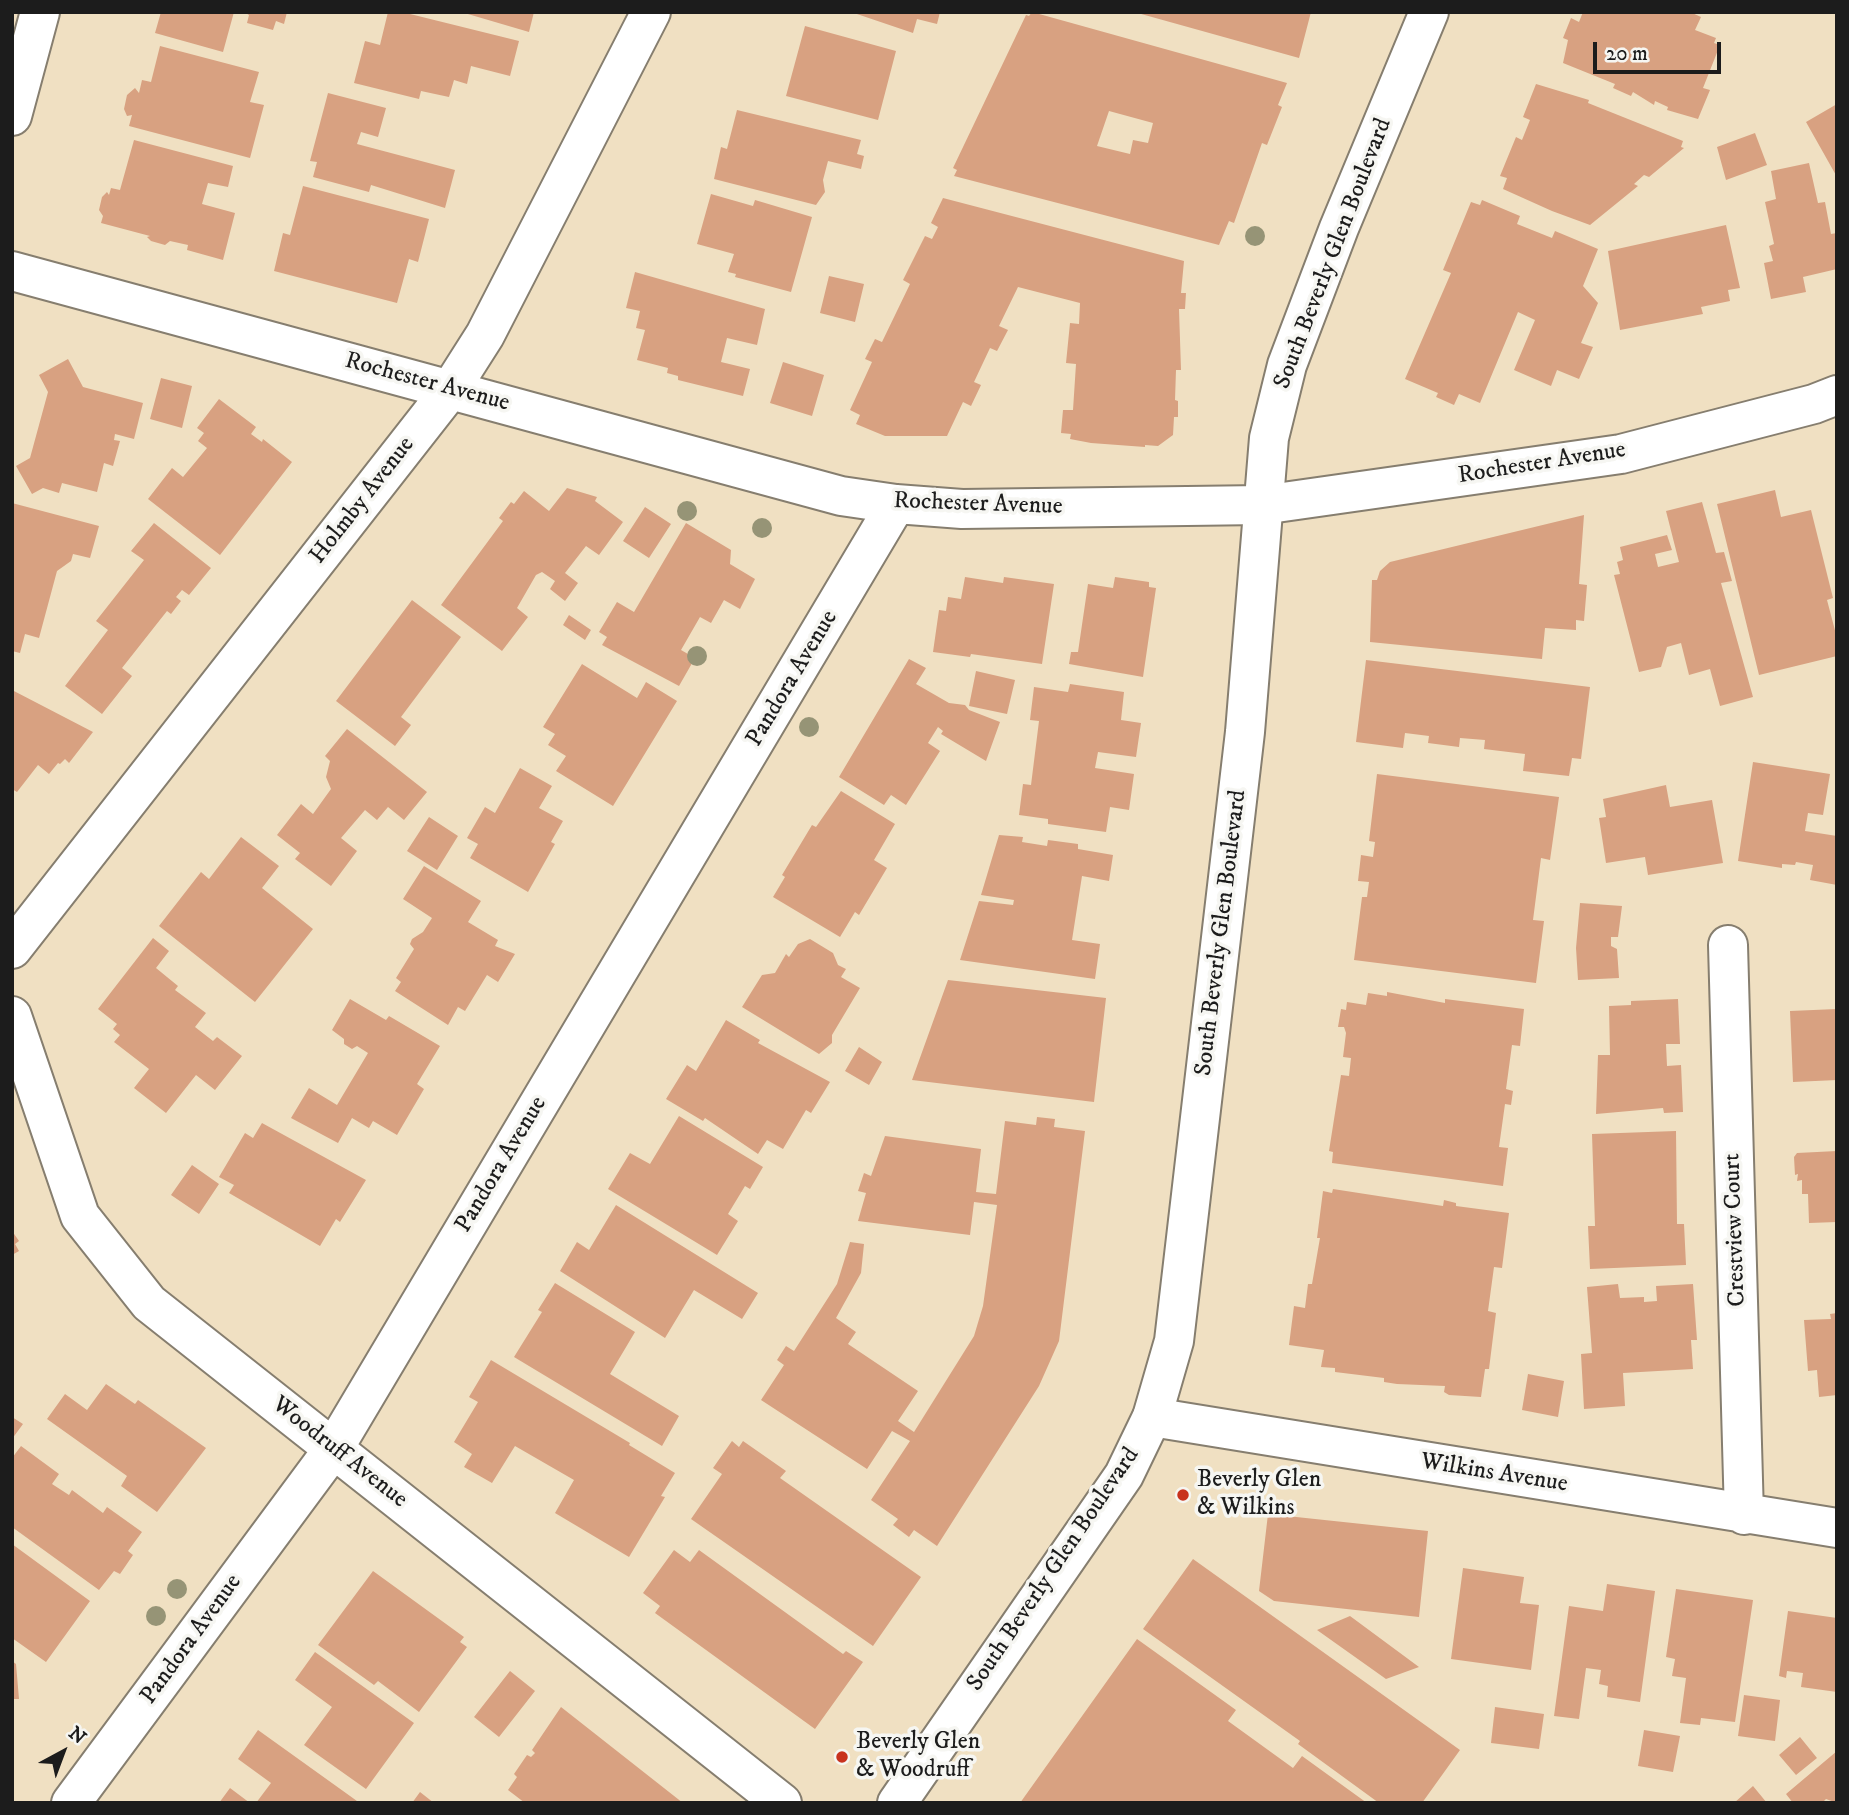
<!DOCTYPE html>
<style>
body{margin:0}
#map{position:relative;width:1849px;height:1815px;overflow:hidden;background:#f0e0c2;font-family:"IM FELL DW Pica",serif}
canvas{display:block}
.frame{position:absolute;inset:0;border:14px solid #1c1c1c;pointer-events:none}
.north{position:absolute;left:28px;top:1717px;width:70px;height:70px;-webkit-text-stroke:5px #f6f6f2;paint-order:stroke;rotate:41deg;font-size:19px;font-weight:700;line-height:28px;text-align:center;color:#1c1c1c}
.north::after{content:'';display:block;margin:auto;width:24px;height:32px;background:#1c1c1c;clip-path:polygon(50% 0,100% 100%,50% 72%,0 100%)}
.scale{position:absolute;left:1593px;top:42px;width:128px;height:32px;box-sizing:border-box;border:4px solid #1c1c1c;border-top:0;padding-left:9px;font-size:21px;line-height:24px;white-space:nowrap;color:#1c1c1c;-webkit-text-stroke:5px #f6f6f2;paint-order:stroke}
</style>
<div id="map">
<canvas width="1849" height="1815"></canvas>
<div class="frame"></div>
<div class="north">N</div>
<div class="scale">20 m</div>
</div>
<script>
const ctx = document.querySelector('canvas').getContext('2d');
ctx.lineJoin = 'round';
function paint(path, color) { ctx.fillStyle = color; ctx.fill(path, 'evenodd'); }
const toPath = rows => new Path2D(rows.map(r => 'M' + r).join(''));
function strokePath(path, color, width, dash) { ctx.strokeStyle = color; ctx.lineWidth = width; ctx.lineCap = dash ? 'butt' : 'round'; ctx.setLineDash(dash || []); ctx.stroke(path); }
function drawText(font, color, halo, rows, align = 'center') {
  ctx.font = font + ' "IM FELL DW Pica",serif'; ctx.lineWidth = 7; ctx.setLineDash([]); ctx.textBaseline = 'middle'; ctx.strokeStyle = halo; ctx.fillStyle = color; for (const [text, x, y, turn = 0] of rows) {
    ctx.save(); ctx.translate(x, y); ctx.rotate((+turn || 0) * Math.PI / 180); ctx.textAlign = isNaN(turn) ? turn : align; if (halo) ctx.strokeText(text, 0, 0); ctx.fillText(text, 0, 0); ctx.restore();
  }
}
const building = toPath([
 [161,12,234,12,223,52,155,33],
 [244,12,287,12,284,24,276,21,273,30,247,23,249,15],
 [388,12,402,12,519,41,510,76,471,66,467,84,454,80,449,97,421,91,419,99,354,83,365,41,380,45],
 [461,12,534,12,529,32],
 [851,12,940,12,937,24,917,19,913,33],
 [1032,12,1287,83,1278,105,1282,107,1267,145,1262,143,1234,223,1229,221,1219,245,954,176,957,170,953,168,1026,15,1029,16],
 [1109,111,1153,123,1148,143,1133,140,1130,154,1097,146],
 [1134,12,1311,12,1299,58],
 [1583,12,1690,12,1701,17,1695,30,1716,38,1714,43,1720,45,1703,88,1710,90,1698,119,1667,110,1668,107,1655,101,1654,105,1633,92,1631,96,1613,88,1615,84,1563,63,1568,40,1563,38,1571,18,1579,22],
 [805,26,896,51,878,120,786,96],
 [160,46,259,72,250,102,264,105,250,158,129,126,132,115,127,116,124,109,127,95,135,88,139,93,142,80,151,82],
 [1536,84,1589,100,1588,103,1683,141,1681,147,1684,148,1649,177,1644,175,1634,184,1638,186,1590,225,1552,211,1503,189,1507,178,1500,176,1516,137,1522,140,1530,120,1523,117],
 [328,93,386,108,378,137,361,132,357,144,455,170,445,208,371,185,369,192,313,177,317,162,310,161],
 [1837,104,1837,177,1806,122],
 [737,110,861,140,857,154,864,156,861,169,828,161,823,180,825,192,816,205,714,179,721,147,727,149],
 [1755,133,1767,165,1726,180,1717,147],
 [134,140,233,166,228,187,208,183,202,204,235,213,223,260,187,250,188,245,170,241,165,245,151,241,147,237,150,236,101,223,103,216,99,210,102,197,107,192,109,195,111,188,120,190],
 [1809,163,1818,203,1825,202,1831,234,1837,233,1837,269,1803,277,1806,292,1771,299,1764,263,1773,261,1769,246,1774,244,1765,202,1776,199,1771,171],
 [303,186,429,219,418,262,409,259,397,303,274,271,283,233,290,235],
 [711,194,753,206,755,200,812,217,791,292,735,277,736,274,728,272,734,254,697,244],
 [943,198,1184,261,1181,293,1186,293,1185,309,1179,309,1181,370,1176,370,1175,400,1178,401,1178,417,1174,417,1173,435,1158,446,1145,445,1145,447,1091,443,1070,439,1071,434,1061,433,1063,410,1073,410,1076,364,1066,363,1070,323,1079,324,1080,303,1018,287,999,326,1008,330,997,351,990,348,974,382,981,385,971,406,963,402,947,436,885,436,856,424,860,415,850,410,872,362,865,359,875,339,882,342,910,284,903,280,925,236,932,239,938,227,931,223],
 [1482,200,1520,216,1517,224,1552,238,1555,231,1598,249,1583,286,1598,303,1581,343,1593,347,1579,379,1557,370,1551,386,1514,370,1535,320,1518,312,1480,403,1459,394,1454,405,1436,397,1438,393,1405,379,1451,273,1443,270,1471,202,1480,205],
 [1726,225,1740,288,1728,290,1730,301,1701,307,1703,314,1620,330,1608,251],
 [635,272,765,309,757,345,727,338,721,362,750,369,743,396,678,380,678,376,667,373,668,368,637,360,645,330,636,328,640,311,626,308],
 [829,276,864,284,855,322,820,313],
 [68,359,83,387,143,403,134,439,115,434,114,440,120,441,113,466,104,463,97,492,62,483,59,493,43,488,32,494,16,466,30,458,48,392,39,375],
 [783,362,824,375,812,416,770,403],
 [161,378,192,386,182,428,150,419],
 [219,399,256,427,251,434,262,442,263,439,292,462,220,555,148,499,172,468,183,477,207,448,198,441,204,433,197,428],
 [567,488,597,497,595,501,623,522,599,555,586,546,565,573,578,583,565,601,550,589,555,581,542,572,536,575,517,608,528,617,502,651,441,605,503,521,499,518,511,502,514,504,524,491,549,511],
 [1775,490,1781,517,1811,510,1833,598,1827,600,1837,638,1837,656,1759,675,1717,504],
 [1702,502,1716,553,1724,552,1732,581,1721,583,1753,697,1720,706,1710,669,1689,675,1681,643,1667,647,1661,667,1639,672,1614,575,1620,574,1617,562,1623,560,1620,547,1667,535,1672,550,1655,554,1658,567,1679,562,1666,511],
 [12,503,99,526,90,558,73,554,71,561,57,571,39,638,25,634,20,653,12,651],
 [645,507,671,524,649,558,623,541],
 [1584,515,1579,584,1587,585,1584,621,1576,620,1576,630,1545,628,1542,659,1370,642,1372,580,1377,580,1380,571,1390,562],
 [154,523,211,568,189,595,182,590,176,597,181,601,171,614,167,611,122,668,132,676,102,714,65,686,108,630,96,621,144,560,131,551],
 [686,523,731,550,730,564,755,579,740,609,724,600,711,623,700,617,681,650,695,658,679,686,602,645,607,637,599,632,617,602,634,612],
 [965,577,1003,583,1004,577,1054,584,1042,664,971,654,970,657,933,652,939,610,946,611,948,597,961,599],
 [1115,577,1149,582,1149,587,1156,588,1143,677,1069,664,1071,652,1078,652,1088,584,1113,588],
 [412,600,461,637,401,717,411,725,395,746,336,701],
 [569,615,591,630,585,640,563,625],
 [909,659,926,668,916,684,949,703,965,705,969,710,1000,722,986,761,941,734,943,731,938,727,928,743,940,751,906,805,891,795,884,805,839,777],
 [1366,660,1590,687,1581,759,1572,758,1569,776,1523,771,1525,754,1484,749,1485,740,1460,738,1459,747,1428,743,1429,736,1405,733,1403,748,1356,742],
 [582,664,637,698,646,682,677,701,613,806,556,771,566,756,548,745,555,734,543,727],
 [976,671,1015,680,1007,714,969,706],
 [1070,684,1124,692,1121,720,1141,723,1136,757,1098,752,1095,768,1134,774,1129,810,1110,807,1106,832,1048,824,1048,819,1019,815,1023,784,1031,785,1039,721,1030,720,1034,687,1068,692],
 [12,690,93,732,69,763,65,759,60,764,58,763,49,774,38,765,17,792,12,789],
 [347,729,427,792,404,820,388,807,377,820,365,810,341,838,357,851,331,886,295,859,300,853,277,835,301,804,313,814,331,789,326,777,330,761,325,756],
 [1753,762,1830,774,1823,815,1808,813,1805,831,1837,836,1837,885,1810,880,1813,865,1796,862,1795,865,1782,864,1782,868,1738,861],
 [520,768,552,786,539,808,563,821,551,842,555,844,528,892,470,858,478,844,467,838,485,807,495,813],
 [1377,774,1559,797,1550,860,1541,858,1533,920,1544,921,1536,983,1354,960,1362,897,1367,897,1369,882,1358,881,1361,855,1373,857,1375,842,1369,841],
 [1666,785,1670,807,1712,800,1723,863,1648,875,1645,857,1606,863,1599,818,1606,817,1603,799],
 [841,791,895,824,874,860,887,868,859,915,855,912,840,937,773,897,785,877,782,875,812,825,816,827],
 [429,817,458,836,437,870,407,851],
 [999,835,1023,837,1022,842,1047,846,1048,840,1078,844,1078,849,1113,855,1109,881,1082,876,1072,940,1100,944,1095,979,960,960,979,901,1013,905,1014,900,981,895],
 [241,837,279,866,262,888,313,929,255,1002,159,926,201,872,209,879],
 [424,866,481,901,468,922,498,940,495,946,515,954,498,982,487,975,465,1011,458,1007,448,1025,395,991,401,982,396,978,414,949,410,944,412,939,423,932,432,918,403,899],
 [1580,903,1622,906,1618,937,1611,937,1611,946,1617,949,1619,978,1578,980,1576,948],
 [153,938,169,951,156,968,178,986,175,990,206,1013,195,1027,213,1041,217,1037,242,1056,215,1090,196,1075,166,1113,134,1088,149,1069,114,1042,120,1035,113,1029,117,1024,98,1009],
 [810,939,833,953,838,965,846,969,841,977,860,988,832,1035,832,1043,819,1054,742,1007,762,975,775,973,786,954,789,957,798,944],
 [948,980,1106,998,1094,1102,912,1080],
 [1387,992,1445,1003,1445,999,1524,1009,1520,1046,1512,1045,1506,1089,1513,1091,1511,1105,1505,1104,1499,1147,1508,1148,1503,1186,1332,1163,1333,1152,1329,1151,1341,1075,1349,1076,1351,1058,1343,1057,1346,1033,1344,1027,1338,1027,1341,1009,1346,1010,1347,1002,1366,1005,1368,993,1387,996],
 [350,999,386,1020,389,1016,440,1046,417,1084,424,1089,397,1135,373,1121,369,1128,352,1118,338,1143,291,1118,309,1088,337,1105,368,1053,357,1046,352,1049,344,1044,344,1039,332,1030],
 [1678,999,1680,1044,1666,1044,1667,1066,1681,1065,1683,1112,1664,1113,1663,1108,1596,1114,1598,1055,1610,1055,1609,1006,1631,1005,1631,1001],
 [1837,1009,1837,1080,1793,1082,1790,1011],
 [726,1020,760,1040,758,1043,830,1082,811,1113,806,1110,783,1149,767,1140,758,1154,705,1118,703,1121,666,1099,687,1065,696,1071],
 [859,1047,882,1062,869,1085,845,1071],
 [679,1116,763,1167,750,1189,745,1186,728,1214,738,1221,717,1255,608,1189,630,1153,650,1164],
 [1037,1117,1055,1119,1054,1127,1085,1131,1059,1341,1039,1386,937,1546,914,1530,909,1537,893,1525,898,1519,871,1500,910,1441,892,1431,867,1469,761,1400,784,1365,777,1360,786,1346,794,1351,837,1284,850,1242,864,1244,861,1273,836,1318,856,1332,848,1344,918,1391,898,1421,914,1432,974,1336,983,1306,997,1205,974,1202,970,1235,858,1221,866,1193,858,1191,864,1173,871,1176,885,1136,981,1149,976,1192,996,1194,1005,1121,1036,1125],
 [262,1123,366,1180,340,1222,336,1219,320,1246,229,1193,234,1185,219,1177,245,1133,253,1138],
 [1676,1131,1677,1224,1684,1224,1686,1265,1590,1269,1588,1226,1595,1226,1592,1134],
 [1837,1151,1837,1222,1809,1223,1808,1194,1802,1194,1802,1180,1797,1181,1798,1174,1795,1175,1794,1157,1797,1153],
 [192,1165,219,1184,199,1214,171,1195],
 [1333,1189,1443,1206,1444,1200,1456,1203,1456,1206,1509,1213,1502,1268,1494,1267,1488,1311,1496,1313,1489,1369,1485,1369,1481,1397,1449,1395,1444,1392,1445,1386,1397,1384,1384,1382,1384,1378,1335,1372,1335,1368,1321,1367,1324,1350,1289,1345,1294,1306,1305,1308,1308,1284,1312,1284,1320,1238,1317,1238,1323,1191,1332,1193],
 [616,1205,758,1293,742,1319,694,1290,665,1338,560,1271,577,1242,589,1250],
 [12,1231,19,1241,15,1244,19,1251,12,1255],
 [555,1283,635,1332,610,1374,679,1416,662,1446,514,1357,542,1312,538,1310],
 [1618,1284,1620,1298,1644,1297,1644,1302,1657,1301,1656,1286,1693,1284,1697,1340,1691,1340,1693,1369,1623,1373,1625,1406,1584,1409,1581,1354,1592,1353,1587,1287],
 [1837,1313,1837,1395,1819,1397,1817,1370,1808,1371,1804,1320,1831,1319,1830,1314],
 [491,1360,630,1443,629,1445,675,1473,661,1496,665,1497,629,1557,555,1513,574,1480,515,1446,492,1483,464,1467,472,1454,454,1442,478,1402,469,1397],
 [1528,1374,1564,1381,1558,1417,1522,1410],
 [106,1384,135,1404,138,1400,206,1448,157,1512,121,1486,127,1476,47,1419,65,1394,87,1410],
 [12,1417,23,1424,12,1439],
 [732,1441,739,1447,743,1441,786,1471,780,1478,921,1577,873,1646,691,1519,722,1474,713,1468],
 [21,1446,59,1474,52,1484,69,1495,72,1490,103,1513,107,1507,142,1532,128,1551,133,1555,120,1574,114,1571,99,1590,12,1527,12,1458],
 [1268,1514,1428,1531,1419,1617,1274,1601,1259,1591],
 [12,1544,90,1601,46,1662,12,1638],
 [674,1550,690,1562,699,1550,843,1654,846,1651,863,1662,815,1729,655,1613,660,1606,643,1593],
 [1193,1559,1460,1750,1422,1803,1379,1803,1298,1744,1300,1741,1143,1629],
 [1463,1568,1524,1577,1520,1603,1539,1605,1531,1670,1451,1659],
 [373,1571,464,1637,460,1642,467,1647,419,1712,378,1681,374,1685,318,1645],
 [1607,1584,1655,1591,1640,1702,1607,1697,1608,1686,1599,1684,1601,1670,1586,1668,1579,1719,1554,1716,1569,1606,1603,1611],
 [1676,1589,1753,1600,1735,1722,1701,1718,1700,1725,1680,1723,1686,1678,1672,1676,1675,1659,1666,1657],
 [1788,1611,1837,1618,1837,1692,1801,1687,1803,1673,1787,1671,1786,1678,1779,1676],
 [1350,1616,1419,1667,1386,1679,1317,1630],
 [1137,1639,1236,1710,1228,1721,1293,1768,1302,1756,1367,1803,1020,1803],
 [315,1652,414,1723,366,1789,304,1745,332,1707,295,1680],
 [12,1661,16,1664,19,1699,12,1699],
 [510,1671,535,1691,499,1737,474,1717],
 [1744,1695,1780,1700,1775,1741,1738,1736],
 [561,1707,683,1803,525,1803,508,1790,517,1777,514,1774,527,1755,531,1757,535,1753,532,1750],
 [1495,1707,1544,1714,1539,1749,1491,1743],
 [258,1730,357,1801,356,1803,256,1803,271,1783,238,1759],
 [1644,1730,1680,1736,1673,1772,1638,1766],
 [1800,1737,1817,1758,1796,1775,1779,1755],
 [1837,1751,1837,1803,1826,1799,1822,1803,1793,1803,1786,1794],
 [1753,1786,1767,1803,1734,1803],
 [230,1788,250,1803,219,1803],
 [420,1792,434,1803,412,1803]
]);
const street = toPath([
 [12,116,40,12],
 [12,271,841,496,896,504,962,509,1262,505,1621,454,1814,404,1837,395],
 [1728,945,1744,1515],
 [12,949,450,390,485,335,651,12],
 [12,1016,80,1216,149,1303,782,1803],
 [1152,1417,1837,1528],
 [71,1803,334,1448,896,504]
]);
const secondary = toPath([
 [897,1803,1124,1475,1152,1417,1174,1341,1245,732,1269,438,1287,365,1339,228,1429,12]
]);
const trees = [
 [1255,236],
 [687,511],
 [762,528],
 [697,656],
 [809,727],
 [177,1589],
 [156,1616]
];
const markers = [
 [1183,1495,7,"#c8321e"],
 [842,1757,7,"#c8321e"]
];
const streetNames = [
 ["South Beverly Glen Boulevard",1334,254,-69],
 ["Rochester Avenue",427,383,15],
 ["Rochester Avenue",1542,464,-9],
 ["Holmby Avenue",363,501,-52],
 ["Rochester Avenue",978,505,2],
 ["Pandora Avenue",793,679,-59],
 ["South Beverly Glen Boulevard",1222,933,-83],
 ["Pandora Avenue",502,1165,-59],
 ["Crestview Court",1736,1230,-92],
 ["Woodruff Avenue",339,1453,38],
 ["Wilkins Avenue",1494,1474,9],
 ["South Beverly Glen Boulevard",1054,1570,-56],
 ["Pandora Avenue",192,1640,-54]
];
const poiNames = [
 ["Beverly Glen",1197,1481],
 ["& Wilkins",1197,1509],
 ["Beverly Glen",856,1743],
 ["& Woodruff",856,1771]
];
paint(building, '#d8a181');
strokePath(street, '#867e6f', 42);
strokePath(secondary, '#867e6f', 42);
strokePath(street, '#fff', 38);
strokePath(secondary, '#fff', 38);
ctx.fillStyle = '#969476';
for (const [x, y] of trees) { ctx.beginPath(); ctx.arc(x, y, 10, 0, 2 * Math.PI); ctx.fill(); }
for (const [x, y, r, color] of markers) { const dot = new Path2D(); dot.arc(x, y, r, 0, 2 * Math.PI); ctx.fillStyle = color; ctx.fill(dot); strokePath(dot, '#f6f6f2', 2.5); }
drawText('24px', '#1c1c1c', '#f6f6f2', streetNames);
drawText('24px', '#1c1c1c', '#f6f6f2', poiNames, 'left');
</script>
